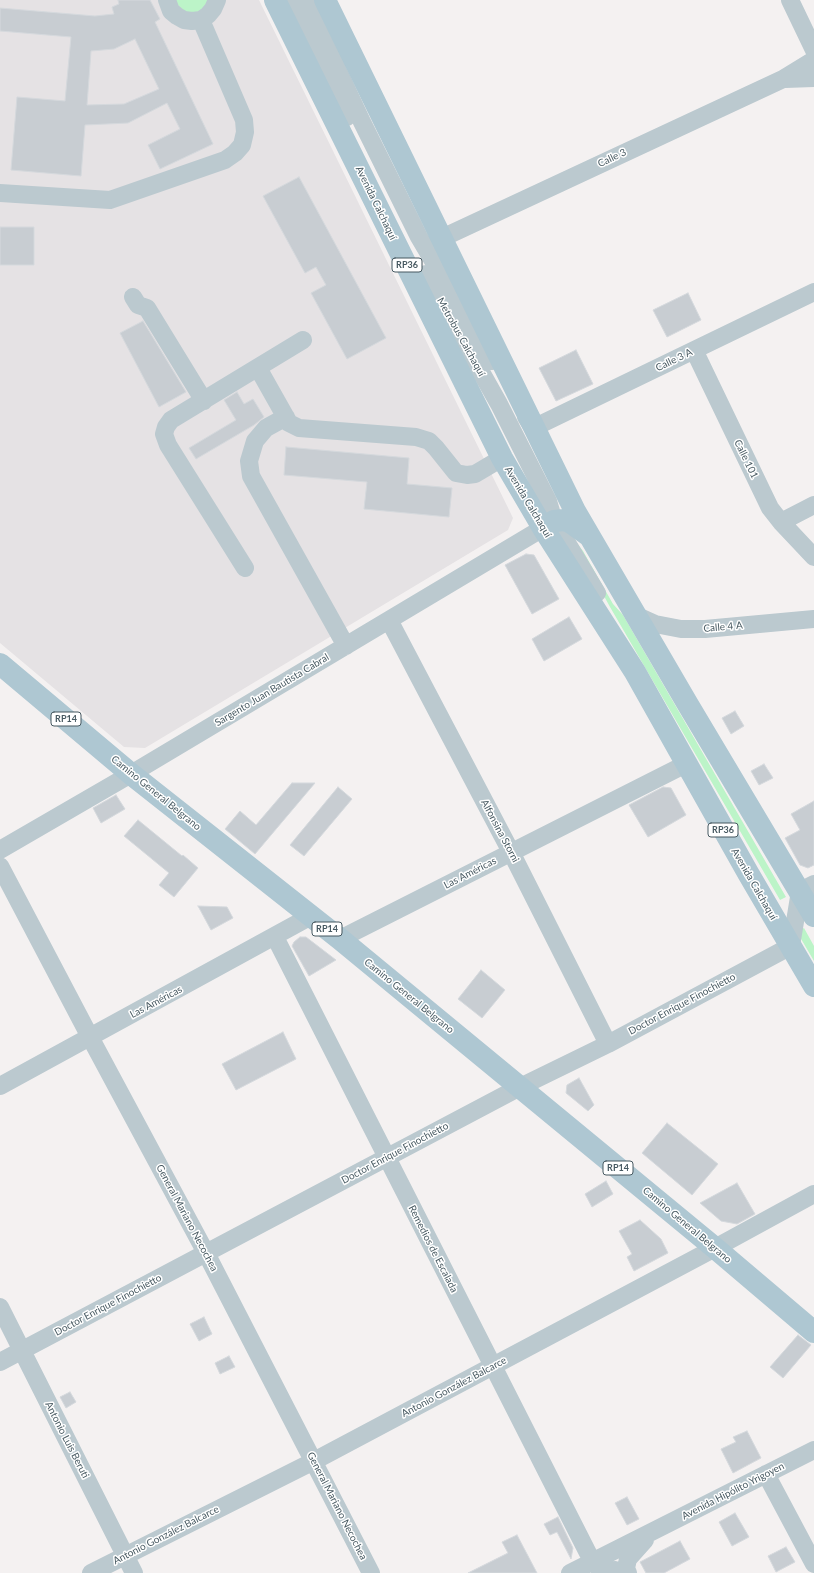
<!DOCTYPE html>
<meta charset="utf-8">
<style>
body{margin:0}
canvas{display:block;background:#f4f1f1}
</style>
<canvas width="814" height="1573"></canvas>
<script>
const ctx = document.querySelector('canvas').getContext('2d');
ctx.lineJoin = 'round';
function paint(path, color) { ctx.fillStyle = color; ctx.fill(path, 'evenodd'); }
const toPath = rows => new Path2D(rows.map(r => 'M' + r).join(''));
function strokePath(path, color, width, dash) { ctx.strokeStyle = color; ctx.lineWidth = width; ctx.lineCap = dash ? 'butt' : 'round'; ctx.setLineDash(dash || []); ctx.stroke(path); }
function drawText(font, color, halo, rows, align = 'center') {
  ctx.font = font + ' Lato,sans-serif'; ctx.lineWidth = 3; ctx.setLineDash([]); ctx.textBaseline = 'middle'; ctx.strokeStyle = halo; ctx.fillStyle = color; for (const [text, x, y, turn = 0] of rows) {
    ctx.save(); ctx.translate(x, y); ctx.rotate((+turn || 0) * Math.PI / 180); ctx.textAlign = isNaN(turn) ? turn : align; if (halo) ctx.strokeText(text, 0, 0); ctx.fillText(text, 0, 0); ctx.restore();
  }
}
const education = toPath([
 [0,0,259,0,513,518,508,530,145,748,124,747,0,643]
]);
const green = toPath([
 [173,0,210,0,205,10,187,14],
 [570,534,583,551,613,604,623,615,786,897,780,900,610,607],
 [804,928,814,946,814,961,797,932]
]);
const building = toPath([
 [118,0,150,0,160,19,155,22,213,144,160,169,148,145,180,129,167,103,128,123,85,125,81,176,11,170,17,97,65,101,71,37,0,31,0,8,95,16,114,14,112,7,119,4,118,0],
 [135,39,159,89,124,104,87,105,91,51,114,49,135,39],
 [299,177,386,338,347,359,311,293,326,285,316,267,305,273,263,196,299,177],
 [0,227,34,227,34,265,0,265,0,227],
 [688,293,701,320,667,337,653,310,688,293],
 [143,321,186,392,159,407,120,333,143,321],
 [576,350,593,384,556,401,539,368,576,350],
 [237,392,244,404,253,399,264,417,254,425,196,459,189,448,236,420,224,400,237,392],
 [286,447,409,458,407,484,452,488,449,517,364,509,367,482,284,475,286,447],
 [526,554,534,555,559,599,532,614,505,565,526,554],
 [569,617,582,639,544,661,532,639,569,617],
 [735,711,744,726,731,734,722,718,735,711],
 [764,764,773,778,759,785,751,771,764,764],
 [292,783,315,783,255,854,225,829,240,811,256,825,292,783],
 [338,787,352,799,304,856,290,845,338,787],
 [663,787,671,788,686,815,648,837,629,805,663,787],
 [116,795,125,809,101,823,93,808,116,795],
 [814,801,814,865,808,868,800,865,785,838,800,830,791,814,814,801],
 [138,820,182,856,183,855,198,868,174,897,159,885,169,873,124,836,138,820],
 [198,906,227,907,233,918,211,930,198,906],
 [300,937,306,937,336,960,309,976,292,946,294,942,300,937],
 [481,970,505,990,482,1018,458,999,481,970],
 [283,1032,296,1059,236,1090,222,1064,283,1032],
 [579,1078,594,1105,588,1111,566,1093,567,1085,579,1078],
 [667,1123,718,1164,692,1195,642,1153,667,1123],
 [606,1181,613,1194,592,1207,585,1194,606,1181],
 [737,1183,755,1214,737,1224,721,1221,700,1203,737,1183],
 [640,1220,661,1239,668,1253,634,1271,627,1257,632,1254,619,1231,640,1220],
 [204,1317,212,1334,199,1341,190,1324,204,1317],
 [798,1335,811,1345,783,1378,770,1367,798,1335],
 [229,1356,235,1367,220,1374,215,1363,229,1356],
 [70,1392,76,1402,66,1408,60,1397,70,1392],
 [747,1431,761,1458,733,1473,721,1449,736,1442,733,1437,747,1431],
 [627,1497,639,1519,627,1525,615,1503,627,1497],
 [735,1513,749,1537,732,1546,719,1522,735,1513],
 [558,1517,573,1548,571,1559,557,1532,550,1535,544,1524,558,1517],
 [517,1535,537,1573,468,1573,508,1553,502,1542,517,1535],
 [680,1541,690,1559,664,1573,646,1573,640,1562,680,1541],
 [786,1547,795,1562,776,1572,768,1556,786,1547]
]);
const minor = toPath([
 [167,0,171,11,177,16,184,20,192,21,201,20,208,15,213,9,217,0],
 [288,0,347,117],
 [305,0,362,122,419,237,492,361],
 [790,0,814,50],
 [785,79,814,78],
 [0,193,110,200,225,160,235,153,242,145,245,132,244,120,201,20],
 [442,238,783,79,814,60],
 [426,274,499,404,548,501,554,521,597,593],
 [133,297,138,305,147,308,204,401],
 [694,350,770,508,781,522,814,557],
 [258,368,289,423,299,428,416,437,429,441,436,448,456,473,467,475,475,474,502,458],
 [286,417,266,428,255,441,249,461,251,476,346,646],
 [526,417,533,428,814,292],
 [781,522,814,505],
 [245,568,168,445,164,434,166,427,171,420,303,340],
 [635,615,655,624,681,629,705,629,814,619],
 [389,620,511,852,608,1044],
 [0,850,131,774,543,528],
 [0,866,90,1037,206,1253,371,1573],
 [275,937,592,1561],
 [340,939,686,764],
 [0,1086,311,916],
 [0,1307,134,1573],
 [0,1362,206,1253,520,1087,608,1044,791,946,800,891,814,884],
 [766,1474,814,1564],
 [91,1573,314,1461,715,1248,814,1194],
 [570,1573,814,1450],
 [600,1573,615,1570,622,1573],
 [628,1573,626,1568,628,1559,645,1540]
]);
const major = toPath([
 [275,0,502,458,543,528,635,672,748,873,814,986],
 [325,0,575,511,687,703,814,916],
 [543,528,554,521,564,520,570,522,588,535],
 [0,664,131,774,340,939,715,1248,814,1332]
]);
const shields = [
 [407,265,30],
 [66,719,30],
 [723,830,30],
 [327,929,30],
 [618,1168,30]
];
const shieldNames = [
 ["RP36",407,265],
 ["RP14",66,719],
 ["RP36",723,830],
 ["RP14",327,929],
 ["RP14",618,1168]
];
const streetNames = [
 ["Calle 3",612,158,-25],
 ["Avenida Calchaquí",376,203,64],
 ["Metrobus Calchaquí",461,337,61],
 ["Calle 3 A",674,360,-26],
 ["Calle 101",746,459,64],
 ["Avenida Calchaquí",528,502,59],
 ["Calle 4 A",723,627,-5],
 ["Sargento Juan Bautista Cabral",272,690,-31],
 ["Camino General Belgrano",156,793,39],
 ["Alfonsina Storni",500,831,62],
 ["Las Américas",470,873,-27],
 ["Avenida Calchaquí",754,884,60],
 ["Camino General Belgrano",409,996,39],
 ["Las Américas",156,1002,-28],
 ["Doctor Enrique Finochietto",682,1004,-28],
 ["Doctor Enrique Finochietto",395,1153,-28],
 ["General Mariano Necochea",187,1218,62],
 ["Camino General Belgrano",687,1225,40],
 ["Remedios de Escalada",433,1249,63],
 ["Doctor Enrique Finochietto",108,1305,-28],
 ["Antonio González Balcarce",454,1387,-28],
 ["Antonio Luis Beruti",67,1440,63],
 ["Avenida Hipólito Yrigoyen",733,1491,-27],
 ["General Mariano Necochea",337,1506,63],
 ["Antonio González Balcarce",166,1535,-27]
];
paint(education, '#e5e2e4');
paint(green, '#bcf4c8');
paint(building, '#c8cdd2');
strokePath(building, '#d5d9dd', 1);
strokePath(minor, '#bbc9cf', 18);
strokePath(major, '#aec7d2', 22);
for (const [x, y, w] of shields) { const box = new Path2D(); box.roundRect(x - w / 2, y - 7, w, 14, 3); ctx.fillStyle = '#fff'; ctx.fill(box); strokePath(box, '#475961', 1); }
drawText('bold 9px', '#475961', null, shieldNames);
drawText('10px', '#475961', '#fff', streetNames);
</script>
